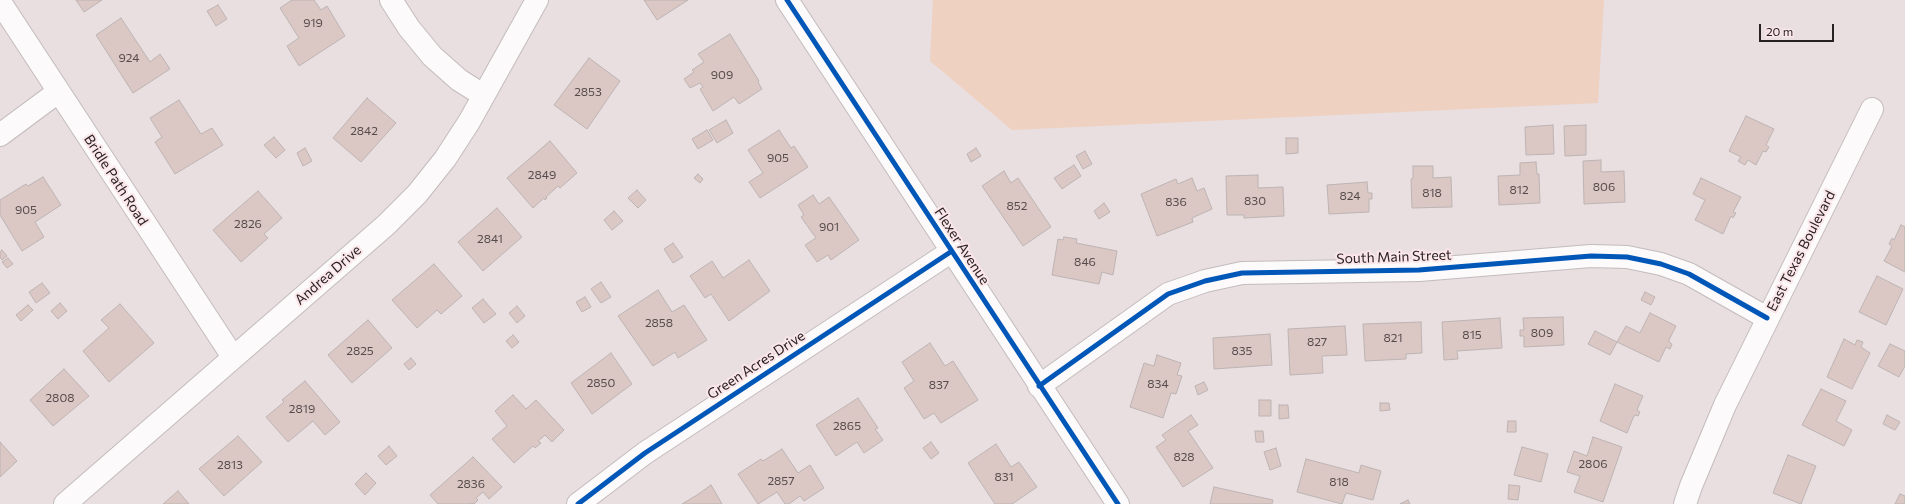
<!DOCTYPE html>
<style>
body{margin:0}
#map{position:relative;width:1905px;height:504px;overflow:hidden;background:#e9dee0;font-family:Commissioner,sans-serif}
canvas{display:block}
.scale{position:absolute;left:1759px;top:24px;width:75px;height:18px;box-sizing:border-box;border:2px solid #282122;border-top:0;padding-left:5px;font-size:12px;line-height:14px;white-space:nowrap;color:#282122;-webkit-text-stroke:3px #fbe6ea;paint-order:stroke}
</style>
<div id="map">
<canvas width="1905" height="504"></canvas>
<div class="scale">20 m</div>
</div>
<script>
const ctx = document.querySelector('canvas').getContext('2d');
ctx.lineJoin = 'round';
function paint(path, color) { ctx.fillStyle = color; ctx.fill(path, 'evenodd'); }
const toPath = rows => new Path2D(rows.map(r => 'M' + r).join(''));
function strokePath(path, color, width, dash) { ctx.strokeStyle = color; ctx.lineWidth = width; ctx.lineCap = dash ? 'butt' : 'round'; ctx.setLineDash(dash || []); ctx.stroke(path); }
function drawText(font, color, halo, rows, align = 'center') {
  ctx.font = font + ' Commissioner,sans-serif'; ctx.lineWidth = 4; ctx.setLineDash([]); ctx.textBaseline = 'middle'; ctx.strokeStyle = halo; ctx.fillStyle = color; for (const [text, x, y, turn = 0] of rows) {
    ctx.save(); ctx.translate(x, y); ctx.rotate((+turn || 0) * Math.PI / 180); ctx.textAlign = isNaN(turn) ? turn : align; if (halo) ctx.strokeText(text, 0, 0); ctx.fillText(text, 0, 0); ctx.restore();
  }
}
const green = toPath([
 [933,0,1604,0,1598,103,1012,130,930,61]
]);
const building = toPath([
 [76,0,102,0,84,12,76,0],
 [292,0,314,0,321,10,327,6,345,36,299,66,287,46,299,38,280,8,292,0],
 [644,0,688,0,657,20,644,0],
 [218,5,227,19,216,26,207,11,218,5],
 [121,18,150,62,160,54,170,69,133,93,96,35,121,18],
 [730,34,759,81,758,82,762,89,739,104,734,97,713,111,700,89,703,87,700,83,690,88,684,79,694,72,692,70,704,62,698,54,730,34],
 [589,58,620,81,587,129,554,105,589,58],
 [367,98,396,123,361,162,333,138,367,98],
 [179,100,201,134,212,128,223,145,175,174,155,142,162,137,150,118,179,100],
 [1746,116,1774,129,1766,145,1769,147,1766,152,1763,151,1756,165,1748,160,1745,165,1738,161,1741,157,1729,151,1746,116],
 [726,120,733,133,717,143,709,130,726,120],
 [1553,125,1554,154,1526,155,1525,127,1553,125],
 [1586,125,1586,155,1565,156,1564,126,1586,125],
 [707,130,713,140,698,149,692,139,707,130],
 [779,130,791,148,794,146,808,167,760,198,749,182,763,173,748,150,779,130],
 [274,137,285,150,276,158,264,145,274,137],
 [1286,138,1298,138,1298,153,1286,154,1286,138],
 [550,141,577,173,560,188,558,186,546,197,547,198,545,200,544,198,533,208,507,178,550,141],
 [305,148,312,161,303,166,297,153,305,148],
 [976,148,981,156,971,162,967,154,976,148],
 [1085,151,1092,164,1083,169,1076,156,1085,151],
 [1601,160,1601,172,1624,171,1625,202,1584,204,1583,161,1601,160],
 [1536,162,1537,174,1539,174,1540,203,1499,205,1498,176,1520,175,1520,163,1536,162],
 [1074,165,1081,176,1062,189,1054,178,1074,165],
 [1413,166,1433,166,1433,178,1451,177,1452,207,1412,208,1411,179,1413,178,1413,166],
 [1004,171,1011,183,1018,178,1051,227,1023,246,982,186,1004,171],
 [698,174,703,179,700,183,694,178,698,174],
 [1258,175,1258,188,1283,187,1284,216,1244,218,1244,215,1227,215,1226,176,1258,175],
 [43,177,61,205,35,222,44,237,22,251,0,215,0,200,26,184,28,186,43,177],
 [1192,178,1197,191,1204,188,1212,209,1192,218,1193,222,1157,236,1141,194,1176,179,1178,184,1192,178],
 [1701,178,1741,197,1733,212,1736,213,1733,218,1731,216,1723,234,1695,220,1705,200,1693,194,1701,178],
 [1367,182,1368,193,1372,193,1372,199,1369,199,1369,212,1329,214,1327,185,1367,182],
 [637,190,646,200,638,208,628,198,637,190],
 [258,191,282,218,264,234,268,238,241,262,213,230,258,191],
 [813,195,819,204,829,197,859,240,831,260,828,255,817,262,805,245,816,238,801,217,804,215,798,205,813,195],
 [1104,203,1110,212,1099,219,1094,211,1104,203],
 [497,208,522,237,483,271,458,242,497,208],
 [614,211,623,221,612,230,604,220,614,211],
 [1901,225,1905,227,1905,272,1884,261,1892,246,1889,244,1892,238,1894,240,1901,225],
 [1064,237,1077,239,1076,243,1117,251,1113,275,1102,272,1099,284,1052,275,1058,239,1063,240,1064,237],
 [673,243,683,257,673,263,664,249,673,243],
 [2,250,7,256,2,260,0,257,0,252,2,250],
 [8,258,13,264,7,268,2,262,8,258],
 [749,260,770,291,729,321,711,294,705,298,690,276,712,261,723,278,749,260],
 [434,264,462,296,441,314,437,310,417,328,392,300,434,264],
 [1877,276,1903,289,1886,325,1859,312,1877,276],
 [601,282,611,297,601,303,591,289,601,282],
 [42,283,50,293,36,303,29,292,42,283],
 [658,290,672,312,684,305,707,340,678,358,675,352,653,366,618,316,658,290],
 [1645,292,1655,297,1651,305,1641,300,1645,292],
 [585,297,591,307,582,312,576,302,585,297],
 [483,299,496,314,484,323,472,308,483,299],
 [60,303,67,311,58,319,51,311,60,303],
 [120,304,154,343,109,382,83,351,109,328,101,320,120,304],
 [28,305,33,310,21,321,16,315,28,305],
 [517,306,525,316,517,323,509,313,517,306],
 [1650,313,1676,326,1669,340,1669,342,1672,344,1670,349,1666,347,1659,362,1617,342,1626,326,1640,333,1650,313],
 [1563,317,1564,345,1524,347,1524,336,1520,336,1520,330,1524,330,1523,318,1563,317],
 [1500,318,1502,348,1457,351,1458,359,1444,360,1442,322,1500,318],
 [368,320,392,348,352,383,328,355,368,320],
 [1421,322,1422,353,1406,354,1406,359,1365,361,1363,324,1421,322],
 [1345,326,1347,355,1322,356,1323,373,1290,375,1288,329,1345,326],
 [1595,331,1617,342,1610,355,1588,344,1595,331],
 [1270,334,1272,365,1214,369,1213,338,1270,334],
 [513,335,519,342,512,348,506,341,513,335],
 [1844,339,1855,345,1857,340,1863,342,1861,347,1870,353,1852,389,1827,377,1844,339],
 [930,343,945,366,953,361,978,400,941,423,934,413,924,419,904,388,914,381,902,362,930,343],
 [1890,344,1905,351,1905,366,1899,377,1878,366,1890,344],
 [611,353,632,384,592,414,571,383,611,353],
 [1157,355,1181,363,1177,375,1182,376,1176,394,1171,393,1163,418,1130,407,1144,363,1154,366,1157,355],
 [411,358,416,364,409,370,404,364,411,358],
 [64,369,89,396,53,426,30,400,64,369],
 [305,381,340,422,325,435,313,421,288,442,266,417,284,402,282,400,305,381],
 [1204,382,1208,390,1198,395,1195,386,1204,382],
 [1615,384,1643,396,1637,410,1640,412,1638,416,1635,415,1633,418,1627,433,1600,421,1615,384],
 [1821,389,1846,401,1836,421,1852,430,1844,446,1802,425,1821,389],
 [513,395,526,409,536,400,564,430,552,442,545,435,538,441,541,443,535,448,533,446,514,463,492,439,507,426,495,411,513,395],
 [858,398,878,428,875,429,883,440,864,453,857,442,836,456,816,425,858,398],
 [1259,400,1271,400,1271,416,1259,416,1259,400],
 [1380,403,1389,403,1390,410,1380,411,1380,403],
 [1279,405,1288,405,1289,418,1279,419,1279,405],
 [1191,415,1198,425,1188,431,1213,468,1183,487,1156,447,1166,440,1162,435,1191,415],
 [1887,415,1900,422,1895,430,1883,424,1887,415],
 [1508,421,1516,421,1516,432,1507,432,1508,421],
 [1255,431,1263,431,1264,442,1256,442,1255,431],
 [238,436,262,462,224,496,199,469,238,436],
 [1593,437,1622,447,1603,502,1574,492,1580,476,1567,472,1574,451,1587,456,1593,437],
 [0,442,17,461,0,477,0,442],
 [931,442,939,453,931,459,923,448,931,442],
 [996,444,1011,467,1019,462,1037,487,1012,504,995,504,968,463,996,444],
 [389,446,397,456,386,465,378,456,389,446],
 [1522,447,1548,454,1541,482,1514,475,1522,447],
 [1276,448,1281,466,1270,470,1264,452,1276,448],
 [782,449,798,473,810,465,824,488,804,501,800,496,789,504,785,504,777,492,758,504,738,474,761,459,763,461,782,449],
 [1788,455,1816,466,1801,504,1773,493,1788,455],
 [473,457,502,487,489,499,483,492,476,498,478,500,474,504,471,503,470,504,438,504,430,495,473,457],
 [1306,459,1359,473,1361,465,1381,471,1373,500,1346,493,1342,504,1297,492,1306,459],
 [366,473,376,483,365,495,355,484,366,473],
 [711,485,722,504,682,504,697,495,711,485],
 [1509,485,1520,486,1518,500,1508,499,1509,485],
 [1214,487,1273,500,1272,504,1210,504,1214,487],
 [178,491,189,504,163,504,178,491],
 [1900,494,1905,496,1905,504,1895,504,1900,494],
 [1408,500,1410,504,1400,504,1408,500]
]);
const minor = toPath([
 [391,0,409,28,432,56,459,80,483,95],
 [787,0,1118,504],
 [0,2,233,357],
 [0,135,58,92],
 [1039,386,1168,294,1205,281,1242,273,1419,270,1591,256,1627,257,1661,264,1689,274,1767,318],
 [65,504,386,225,417,194,445,159,469,122,537,0],
 [578,504,645,453,952,251],
 [1685,504,1691,486,1725,405,1872,109]
]);
const cycleway = toPath([
 [787,0,1118,504],
 [1039,386,1168,294,1205,281,1242,273,1419,270,1591,256,1627,257,1661,264,1689,274,1767,318],
 [578,504,645,453,952,251]
]);
const numberNames = [
 ["919",313,23],
 ["924",129,58],
 ["909",722,75],
 ["2853",588,92],
 ["2842",364,131],
 ["905",778,158],
 ["2849",542,175],
 ["806",1604,187],
 ["812",1519,190],
 ["818",1432,193],
 ["824",1350,196],
 ["830",1255,201],
 ["836",1176,202],
 ["852",1017,206],
 ["905",26,210],
 ["2826",248,224],
 ["901",829,227],
 ["2841",490,239],
 ["846",1085,262],
 ["2858",659,323],
 ["809",1542,333],
 ["815",1472,335],
 ["821",1393,338],
 ["827",1317,342],
 ["2825",360,351],
 ["835",1242,351],
 ["2850",601,383],
 ["834",1158,384],
 ["837",939,385],
 ["2808",60,398],
 ["2819",302,409],
 ["2865",847,426],
 ["828",1184,457],
 ["2806",1593,464],
 ["2813",230,465],
 ["831",1004,477],
 ["2857",781,481],
 ["818",1339,482],
 ["2836",471,484]
];
const streetNames = [
 ["Bridle Path Road",116,180,57],
 ["Flexer Avenue",962,246,57],
 ["East Texas Boulevard",1801,251,-63],
 ["South Main Street",1394,257,-2],
 ["Andrea Drive",328,275,-41],
 ["Green Acres Drive",756,365,-33]
];
paint(green, '#eed1c0');
paint(building, '#dbc7c4');
strokePath(building, '#bcb4b3', 1);
strokePath(minor, '#c3bcbd', 24);
strokePath(minor, '#fcfafa', 22);
strokePath(cycleway, '#0057b8', 5);
drawText('12px', '#564c4c', null, numberNames);
drawText('14px', '#282122', '#fbe6ea', streetNames);
</script>
